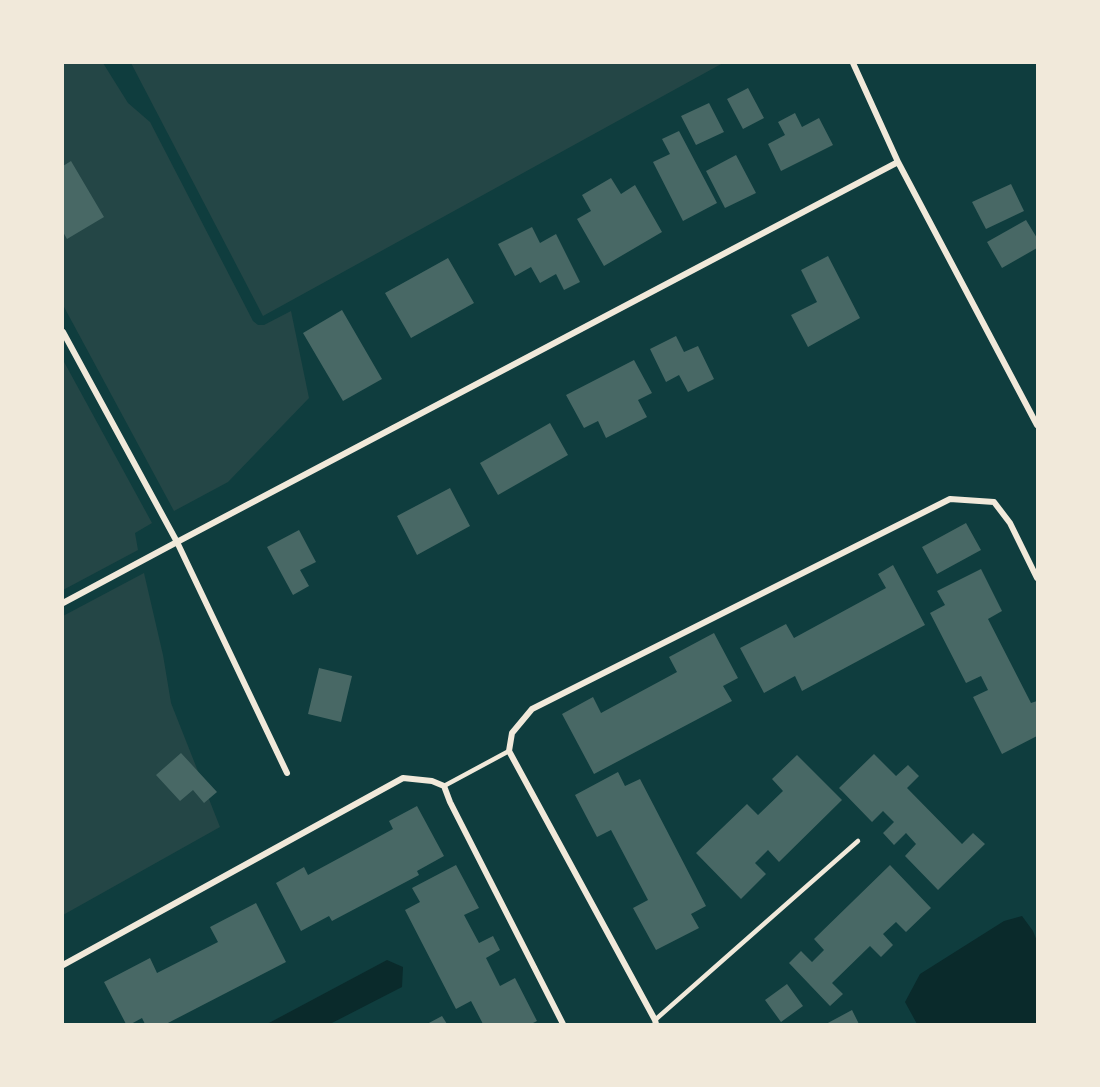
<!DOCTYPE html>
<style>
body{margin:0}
#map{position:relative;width:1100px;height:1087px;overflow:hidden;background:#0f3d3e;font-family:Montserrat,sans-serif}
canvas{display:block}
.frame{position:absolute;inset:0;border:64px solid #f1e9da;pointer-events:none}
</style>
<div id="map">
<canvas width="1100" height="1087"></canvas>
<div class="frame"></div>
</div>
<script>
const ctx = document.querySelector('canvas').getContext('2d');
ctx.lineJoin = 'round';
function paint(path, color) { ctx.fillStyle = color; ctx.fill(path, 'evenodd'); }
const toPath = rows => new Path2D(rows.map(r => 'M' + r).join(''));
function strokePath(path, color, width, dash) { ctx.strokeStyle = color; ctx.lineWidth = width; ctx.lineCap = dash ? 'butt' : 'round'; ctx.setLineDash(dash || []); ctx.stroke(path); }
const green = toPath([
 [63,63,103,63,128,103,150,122,253,321,258,325,264,325,291,311,309,398,228,482,174,511,63,305],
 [131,63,723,63,263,316],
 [63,360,152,523,135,533,138,550,63,590],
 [144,573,163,655,171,703,220,827,63,915,63,616]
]);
const water = toPath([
 [1022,916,1033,931,1037,941,1037,1024,917,1024,905,1002,920,974,1004,921],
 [387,960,403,967,402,987,330,1024,267,1024]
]);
const building = toPath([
 [748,88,764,118,743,129,727,99],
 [709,103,724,132,696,145,681,116],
 [795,113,802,127,819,118,833,145,781,171,768,144,785,135,778,122],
 [679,131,717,203,683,221,653,162,670,154,662,139],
 [736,155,756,193,725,208,706,171],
 [71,161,104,217,67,239,63,232,63,166],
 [611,178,621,194,635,185,662,232,604,266,577,219,591,211,582,195],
 [1011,184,1024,211,986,229,972,202],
 [1026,220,1037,238,1037,248,1002,268,987,242],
 [532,227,540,243,556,234,580,282,564,290,556,274,540,283,531,267,515,276,498,244],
 [828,256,860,318,808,347,791,315,817,302,801,270],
 [448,258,474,303,411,338,385,293],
 [342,310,382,379,343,401,303,333],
 [676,336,684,352,698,346,714,379,688,392,679,375,666,382,650,349],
 [634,360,652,393,638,400,647,417,606,438,598,421,584,428,566,395],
 [550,423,568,455,498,495,480,463],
 [450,488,470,526,417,555,397,516],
 [966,523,981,550,937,574,922,547],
 [299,530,316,562,300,570,309,586,293,595,267,547],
 [893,565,925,625,802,691,795,676,764,693,740,648,786,624,794,638,886,588,878,574],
 [981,569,1002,611,988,619,1031,703,1037,701,1037,736,1002,754,973,697,988,690,981,676,966,683,930,613,945,605,937,591],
 [714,633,738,678,723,686,732,701,594,774,562,714,593,697,601,713,677,672,669,657],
 [319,668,352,676,341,722,308,714],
 [181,753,217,792,204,803,193,790,180,801,156,775],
 [874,754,896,776,908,765,919,776,907,788,962,844,973,833,985,844,938,890,905,856,916,844,906,833,894,845,883,833,894,822,883,811,872,822,839,788],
 [797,755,842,800,779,862,768,850,755,863,766,874,741,899,696,853,747,804,758,815,783,791,772,779],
 [618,772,625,786,640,779,706,906,691,914,699,928,656,950,633,908,648,900,611,830,597,837,575,795],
 [417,806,444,856,417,871,419,875,332,921,329,916,301,931,276,883,304,867,308,875,393,829,389,821],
 [456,865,479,908,464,915,479,943,493,936,500,950,486,958,500,986,515,978,537,1021,531,1024,483,1024,471,1001,456,1009,405,910,420,902,412,888],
 [890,865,931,908,906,932,896,922,883,934,893,945,881,957,870,946,832,983,843,994,830,1006,789,963,801,951,812,962,824,950,814,939],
 [256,903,286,962,166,1024,145,1024,142,1018,131,1024,126,1024,104,982,150,958,157,973,218,942,210,927],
 [787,984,803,1006,781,1022,765,1000],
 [852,1010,859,1024,826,1024],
 [442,1016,447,1024,427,1024]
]);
const service = toPath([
 [444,786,509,751],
 [655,1020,858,841]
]);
const minor = toPath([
 [853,63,898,162,1037,425],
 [63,332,177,542,287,773],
 [63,603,177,542,898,162],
 [63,965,403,778,432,781,444,786,450,802,563,1024],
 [656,1024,655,1020,509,751,512,733,532,709,950,499,994,502,1010,523,1037,578]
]);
paint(green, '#244646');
paint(water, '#0a2a2b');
paint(building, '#486865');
strokePath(service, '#f1e9da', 4.5);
strokePath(minor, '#f1e9da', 6);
</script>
